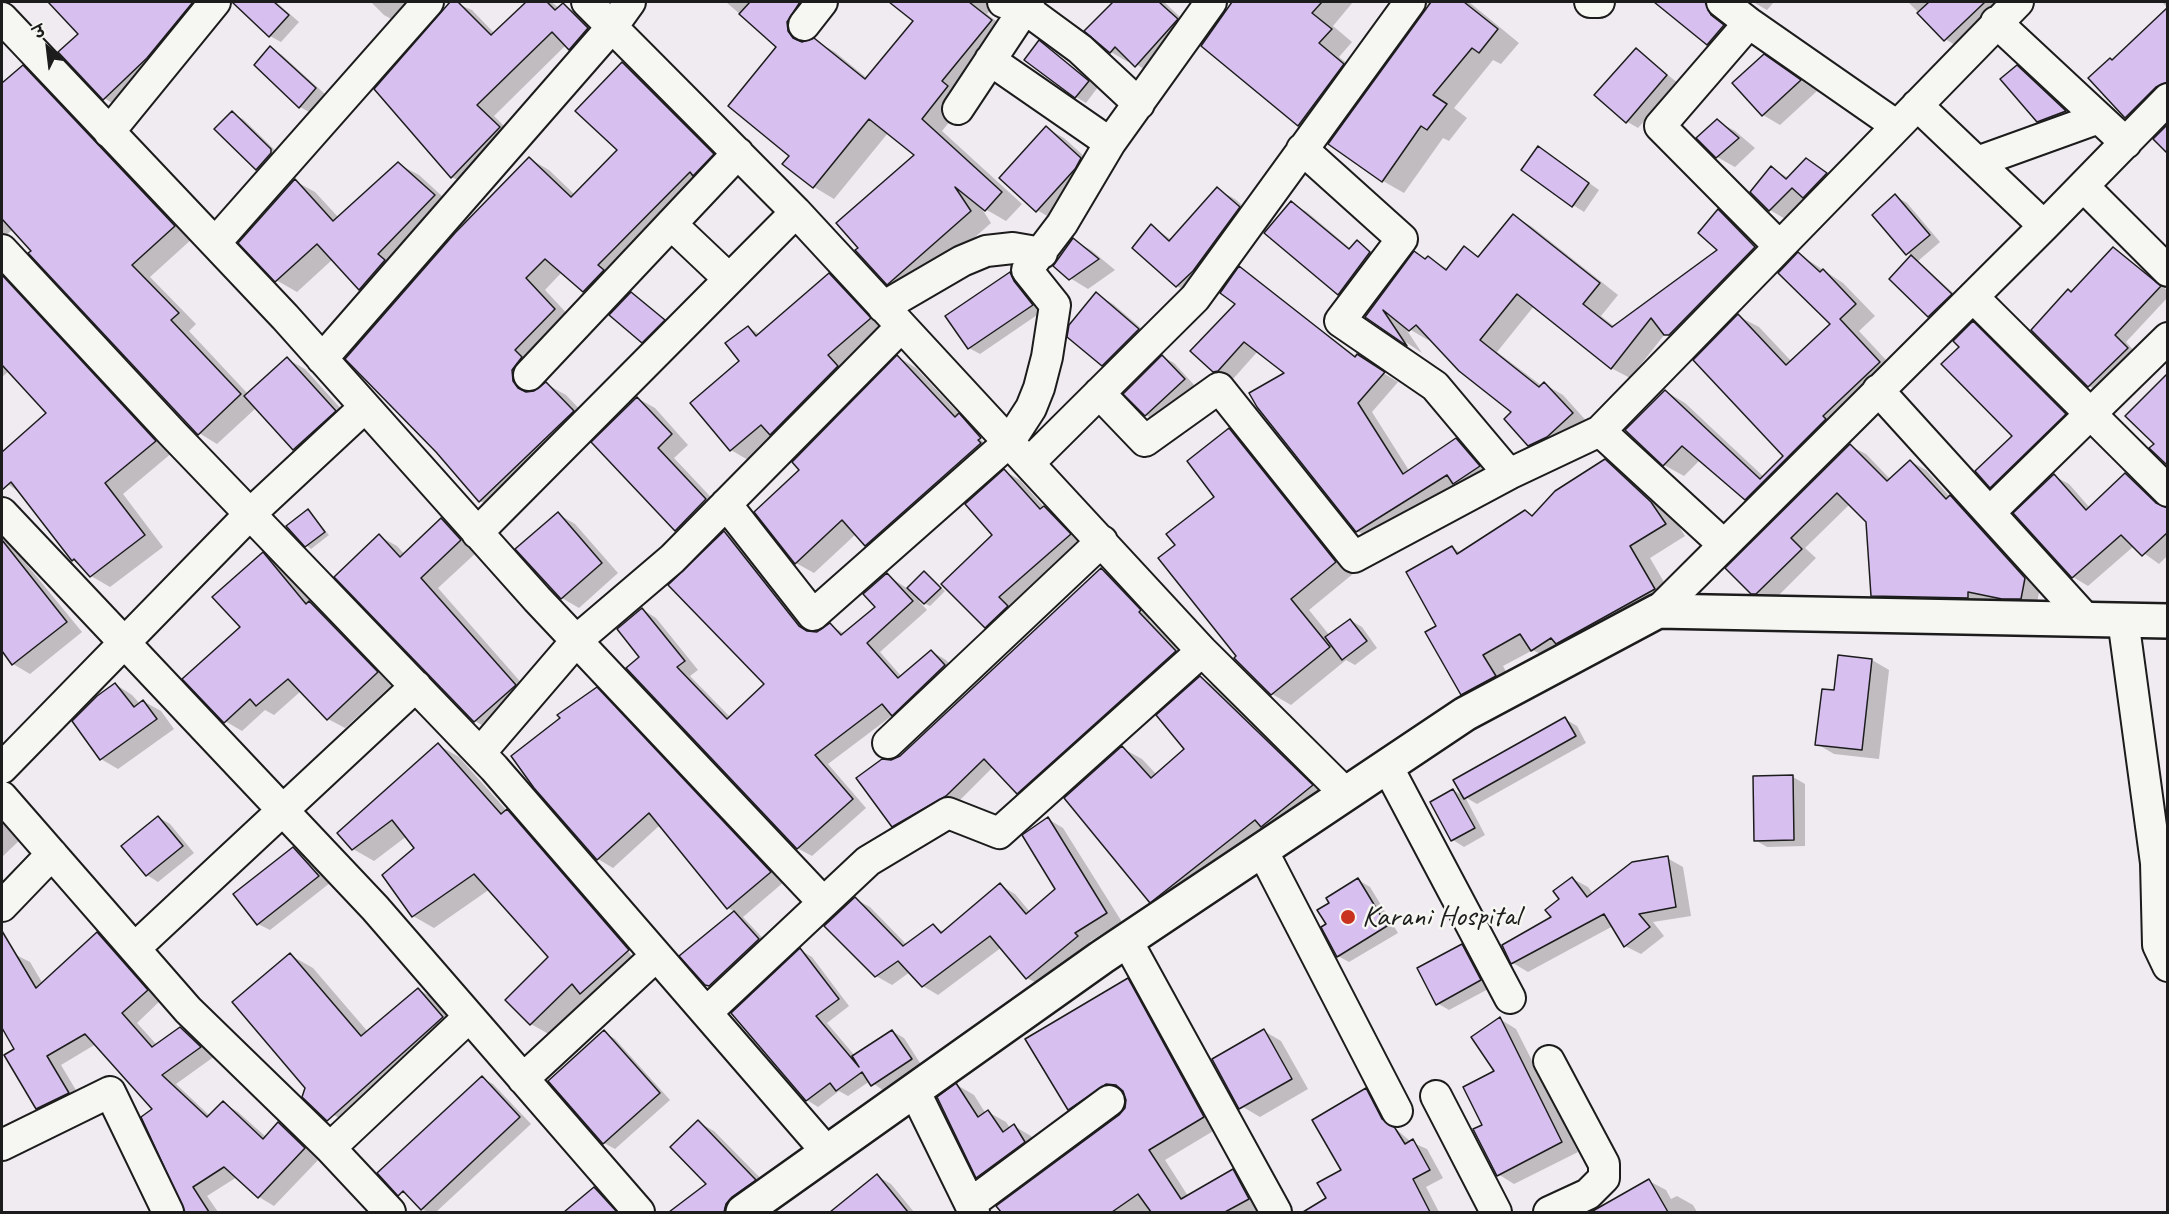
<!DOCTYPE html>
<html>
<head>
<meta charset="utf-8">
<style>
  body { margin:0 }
  #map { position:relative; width:2169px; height:1214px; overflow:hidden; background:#f0ebf1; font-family:Caveat,"Playpen Sans Deva",sans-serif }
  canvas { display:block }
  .frame { position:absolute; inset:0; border:3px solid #1c1c1c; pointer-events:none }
  .north { position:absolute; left:18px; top:18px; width:60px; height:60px; -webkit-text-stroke:4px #f6f6f2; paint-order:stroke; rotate:332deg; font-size:16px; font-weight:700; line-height:24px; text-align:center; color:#1c1c1c }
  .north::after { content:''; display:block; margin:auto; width:21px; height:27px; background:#1c1c1c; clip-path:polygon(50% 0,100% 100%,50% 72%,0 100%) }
</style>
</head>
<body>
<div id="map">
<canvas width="2169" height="1214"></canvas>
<div class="frame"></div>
<div class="north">उ</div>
</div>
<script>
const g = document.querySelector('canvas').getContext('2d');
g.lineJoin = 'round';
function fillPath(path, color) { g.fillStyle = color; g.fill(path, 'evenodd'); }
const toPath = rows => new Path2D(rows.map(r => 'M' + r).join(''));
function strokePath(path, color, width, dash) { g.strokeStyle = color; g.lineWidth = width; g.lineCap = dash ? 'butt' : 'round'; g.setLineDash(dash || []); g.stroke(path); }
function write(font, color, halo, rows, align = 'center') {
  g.font = font + ' Caveat,sans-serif'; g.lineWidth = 5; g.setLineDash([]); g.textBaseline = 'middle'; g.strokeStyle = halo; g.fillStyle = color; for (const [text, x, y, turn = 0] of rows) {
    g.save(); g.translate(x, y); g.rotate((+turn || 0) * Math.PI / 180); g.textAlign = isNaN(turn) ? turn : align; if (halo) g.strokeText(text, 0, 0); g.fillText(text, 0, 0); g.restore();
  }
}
fillPath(toPath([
  [50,2,193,2,209,18,124,110,104,98,80,34],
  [233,2,276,2,299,22,281,42,270,36],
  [371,2,429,2,402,25,384,15],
  [453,2,472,10,495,34,528,2,551,2,559,8,563,5,580,15,605,39,587,59,566,45,494,116,516,138,469,187,452,177,376,89],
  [726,2,832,2,807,34,808,42,814,40,835,52,868,79,915,21,891,2,997,2,987,14,1011,33,968,99,942,131,1022,204,1006,221,980,206,991,223,908,296,888,284,916,155,888,133,834,199,814,187,791,155,778,47],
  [1115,2,1164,2,1194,30,1153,75,1130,60,1128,62,1111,52,1087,31],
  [1234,2,1353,2,1333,26,1352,42,1339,57,1364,77,1320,137,1299,125,1203,46],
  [1428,2,1469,2,1519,43,1501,64,1493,60,1454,108,1467,118,1449,141,1443,138,1404,193,1383,181],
  [1671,2,1725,2,1740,36,1725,54,1708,44,1665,9],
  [1753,2,1774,2,1767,10],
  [1908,2,2012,2,1962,49,1945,39],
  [2162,2,2168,2,2168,8],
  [2168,9,2168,101,2141,126,2126,117,2090,79,2113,62],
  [1040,42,1098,87,1086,103,1076,97],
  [271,48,282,55,327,96,311,113,300,107],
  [1636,50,1678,83,1638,128,1626,121],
  [1764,56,1817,91,1780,125,1763,115],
  [622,63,642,75,732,166,604,302,584,291,562,272,545,290,574,321,532,382,532,393,546,384,566,395,593,423,500,512,480,501,530,159,549,170,575,195,620,150],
  [23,67,42,78,193,238,150,277,196,324,189,331,248,394,287,359,305,369,352,421,312,459,294,449,256,408,217,444,199,433,13,229,2,239,2,85],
  [2017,67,2028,73,2076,118,2050,128,2038,121],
  [232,113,243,119,282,157,268,176,257,169,216,129],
  [1717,121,1735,131,1755,148,1735,167,1717,157,1699,138],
  [1046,128,1064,138,1098,169,1054,220,1037,210],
  [1539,148,1599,190,1584,212,1573,205],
  [1806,159,1843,184,1787,220,1770,210,1771,168,1789,178],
  [398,164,419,175,454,207,380,301,360,289,333,259,297,292,276,280,295,181,315,192,339,218],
  [1217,189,1235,199,1256,218,1195,296,1177,286,1134,248,1151,226,1172,240],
  [1895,196,1907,203,1940,242,1918,261,1962,301,1941,322,1929,316,1912,257,1874,215],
  [1291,203,1307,212,1351,249,1357,242,1386,262,1355,303,1339,293],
  [1719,211,1737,222,1773,258,1685,345,1665,334,1630,378,1611,368,1534,306,1497,352,1542,386,1544,384,1563,395,1590,425,1548,456,1529,445,1513,412,1431,338,1428,340,1404,326,1422,353,1367,316,1428,258,1448,269,1464,248,1480,257,1513,216,1531,226,1618,295,1601,316,1615,327,1720,250],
  [1073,240,1091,250,1115,270,1088,289,1070,278],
  [2113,249,2168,291,2168,297,2126,342,2139,356,2100,392,2089,386,2072,293],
  [1799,254,1843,283,1875,316,1859,331,1899,374,1766,510,1746,498,1700,460,1684,476,1664,465,1665,391,1685,403,1764,477,1785,456,1738,316,1759,327,1792,362,1832,324],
  [1240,268,1357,357,1398,382,1372,412,1410,472,1457,440,1471,449,1493,475,1372,539,1357,531,1287,373,1258,351,1233,379,1229,380,1214,371,1237,304],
  [2,274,21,288,173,452,123,494,163,547,110,587,91,576,73,560,23,495,2,480,2,454,48,413,9,371,2,377],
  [1010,274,1022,280,1043,311,980,354,969,348],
  [829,275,846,285,886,329,775,437,748,460,731,450,741,362,748,327,761,335],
  [631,294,673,326,651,347,642,342],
  [1096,294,1113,304,1155,340,1121,374,1103,364],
  [1973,323,1991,333,2082,424,2008,497,1991,487,2014,436,1961,347],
  [898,357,916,368,961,416,978,426,999,449,884,556,866,545,856,534,814,573,796,563,801,470],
  [968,425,972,425,987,442,985,444],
  [1163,357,1174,363,1195,386,1157,421,1146,415],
  [637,398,655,408,688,445,674,458,723,510,693,540,676,530,594,442],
  [1229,430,1248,441,1354,573,1309,610,1330,636,1350,620,1362,627,1377,648,1355,665,1346,660,1291,705,1272,694,1238,656,1177,545,1216,497],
  [1850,446,1866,454,1891,480,1910,461,1926,470,1950,497,1966,506,2040,588,2036,607,2018,607,1983,600,1983,606,1888,604,1872,596,1867,522,1850,504,1805,548,1816,558,1772,602,1752,593],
  [1605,461,1625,472,1672,515,1685,536,1650,558,1675,601,1552,661,1533,650,1503,666,1515,688,1482,706,1462,694,1438,626,1452,547,1461,553,1525,512,1533,516],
  [1004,471,1020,480,1044,507,1060,517,1086,544,1001,636,986,627,994,535],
  [2126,475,2141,484,2168,508,2168,555,2159,564,2134,546,2088,586,2073,577,2015,513,2054,476,2069,484,2090,508],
  [308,511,329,535,311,549,306,545],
  [558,514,575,524,618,573,579,608,562,598],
  [442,520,459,530,478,551,438,588,532,695,492,731,475,721,379,536,397,546,405,555],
  [724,533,738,541,812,633,817,633,830,625,845,634,877,607,887,575,908,589,924,573,945,591,930,606,918,600,927,610,880,652,902,677,931,651,946,660,958,674,907,723,893,715,828,764,866,808,812,856,797,848,641,657,642,609,656,618,698,670,690,676,731,718,766,684],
  [2,539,9,543,82,632,30,674,13,664,2,649],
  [263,554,280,564,315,605,326,612,394,683,345,728,328,719,301,691,274,715,265,710,242,731,225,721,242,627],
  [1102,569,1113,576,1151,617,1149,620,1187,658,1030,799,1018,792,993,767,958,802,904,832,893,826,892,761,901,757],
  [1839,657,1872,660,1889,670,1879,759,1834,754,1817,744,1835,692],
  [1200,678,1220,689,1332,797,1171,913,1151,901,1122,748,1142,759,1157,775,1186,749],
  [115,684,132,695,140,704,143,701,161,711,174,729,118,769,101,759],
  [597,689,612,698,785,881,743,917,770,946,719,991,706,984,682,956,735,912,728,908,660,825,613,868,598,859,535,787],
  [1565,719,1577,726,1586,743,1477,804,1465,797,1485,835,1464,847,1453,840,1432,802,1453,790,1465,797],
  [438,745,459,757,507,811,528,823,649,963,552,1036,531,1024,550,957,490,889,434,928,413,916,416,848,407,836,374,861,353,849,339,833],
  [517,824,521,824,635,955,633,957],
  [1793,777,1805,784,1805,846,1767,847,1755,840],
  [2,810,23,837,2,857],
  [158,817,170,824,194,853,158,882,147,875,123,846],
  [1048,819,1063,828,1122,922,1089,942,1092,945,1042,986,1027,978,1002,947,938,995,923,986,910,972,892,985,876,976,826,926,855,899,870,907,907,945,933,926,944,932,1000,885,1015,894,1030,912,1057,889],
  [293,848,305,855,330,883,270,930,258,924],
  [1667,858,1683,867,1691,916,1653,922,1664,936,1641,954,1625,946,1613,926,1528,972,1513,963,1553,918,1573,879,1588,887,1593,894],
  [1358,880,1370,887,1398,933,1349,962,1338,956,1328,925],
  [97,934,113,943,162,999,137,1023,157,1045,180,1028,196,1037,215,1056,176,1084,210,1116,223,1103,238,1112,266,1137,279,1124,294,1133,320,1158,274,1206,259,1197,237,1177,207,1196,218,1212,187,1212,154,1109,96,1044,61,1065,83,1102,53,1117,37,1108,16,1049,2,1026,2,961,14,954,30,962,43,984],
  [1462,946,1473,952,1492,987,1449,1010,1437,1003],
  [800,950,812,957,849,1006,827,1023,855,1056,892,1031,904,1038,922,1066,884,1091,870,1081,848,1096,839,1091,818,1107,807,1100],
  [290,955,313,968,368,1032,418,989,441,1003,465,1031,357,1128,318,1106],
  [1128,980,1145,990,1220,1127,1165,1160,1188,1196,1233,1171,1250,1180,1265,1209,1258,1212,1003,1212,998,1206,1126,1109,1128,1100,1125,1093,1116,1096,1085,1119,1069,1109],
  [1500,1019,1516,1029,1578,1152,1514,1184,1498,1174,1484,1125,1496,1072],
  [1264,1031,1281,1041,1308,1089,1260,1117,1243,1107],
  [604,1032,615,1039,670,1100,615,1149,604,1143],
  [482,1078,493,1084,531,1124,436,1212,428,1212,422,1209],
  [957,1085,974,1095,986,1114,988,1112,1006,1122,1010,1128,1014,1126,1031,1136,1042,1152,995,1187,978,1177],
  [1366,1090,1380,1098,1396,1129,1411,1142,1427,1149,1443,1178,1426,1187,1439,1212,1386,1212,1380,1202,1359,1212,1334,1211],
  [698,1122,714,1131,771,1189,742,1212,677,1212,675,1210,709,1184],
  [877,1176,891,1184,914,1212,832,1212],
  [1649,1181,1666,1190,1671,1199,1677,1196,1693,1205,1697,1212,1603,1212,1601,1208],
  [594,1188,606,1195,621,1212,586,1212,578,1203]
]), '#0003');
const building = toPath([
  [48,2,193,2,147,58,103,100,58,52,78,34,48,2],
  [232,2,274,2,289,15,269,37,232,2],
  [450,2,458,2,491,35,526,2,547,2,555,10,563,3,588,28,569,50,552,32,477,105,500,127,451,178,374,89,450,2],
  [750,2,800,2,787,22,788,31,793,38,802,42,814,38,865,79,913,21,889,2,969,2,992,20,942,81,948,86,922,119,1002,192,985,211,955,187,971,211,887,285,855,250,858,248,836,223,914,155,869,119,813,188,782,164,789,156,728,106,776,47,739,14,750,2],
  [1113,2,1159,2,1178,19,1135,67,1115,47,1110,53,1084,31,1113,2],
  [1232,2,1322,2,1312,13,1332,29,1319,43,1344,64,1298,126,1201,46,1232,2],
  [1431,2,1464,2,1498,29,1479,53,1472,48,1433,95,1447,104,1427,130,1421,126,1382,182,1328,144,1431,2],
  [1654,2,1705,2,1711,15,1724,25,1707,45,1654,2],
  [1929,2,1985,2,1944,41,1917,13,1929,2],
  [2168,7,2168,82,2156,87,2125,118,2088,78,2110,58,2112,60,2168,7],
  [1039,40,1089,81,1075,98,1024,60,1039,40],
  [270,46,316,88,299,108,254,65,270,46],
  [1636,48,1667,75,1626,123,1594,95,1636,48],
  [1764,54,1801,80,1762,116,1732,83,1764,54],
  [622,62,714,154,693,176,690,172,598,265,604,270,583,292,545,259,526,278,555,309,515,350,522,357,512,370,513,381,518,388,526,392,534,391,546,382,574,411,479,502,436,452,345,359,455,233,529,157,571,197,617,150,575,111,622,62],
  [23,65,175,226,132,265,179,313,171,320,241,394,198,435,28,253,31,251,2,219,2,83,23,65],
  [2017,65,2066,111,2037,122,2000,79,2017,65],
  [232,111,271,149,271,153,256,170,214,129,232,111],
  [1717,119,1739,138,1716,158,1696,138,1717,119],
  [2168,124,2168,154,2153,139,2168,124],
  [1046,126,1081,158,1075,169,1036,212,999,178,1046,126],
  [1538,146,1589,183,1572,207,1521,170,1538,146],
  [1806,158,1827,173,1803,198,1792,188,1769,211,1750,192,1771,166,1786,179,1806,158],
  [398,162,435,195,378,254,385,260,359,290,317,244,275,282,238,243,295,179,333,221,398,162],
  [1217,187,1240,207,1193,271,1176,287,1132,248,1151,224,1169,241,1217,187],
  [1895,194,1930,235,1906,255,1872,215,1895,194],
  [1291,201,1349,249,1357,240,1370,252,1338,295,1264,233,1291,201],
  [1718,209,1755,247,1669,335,1664,335,1651,318,1611,369,1517,294,1480,340,1539,387,1544,382,1573,413,1547,437,1528,446,1504,419,1511,412,1459,371,1416,325,1409,331,1383,310,1407,346,1365,317,1414,251,1425,259,1428,256,1446,270,1464,246,1478,257,1513,214,1600,283,1583,304,1612,327,1717,250,1698,233,1718,209],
  [1073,238,1099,259,1069,280,1053,266,1073,238],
  [2113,247,2161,286,2115,335,2128,348,2088,387,2031,330,2068,289,2071,292,2113,247],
  [1798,252,1820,272,1823,269,1856,304,1840,319,1880,362,1823,416,1826,419,1745,500,1682,446,1663,466,1625,430,1665,390,1760,479,1783,456,1693,360,1738,314,1786,365,1830,324,1778,273,1798,252],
  [1911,255,1952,294,1928,317,1889,279,1911,255],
  [1239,266,1355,357,1357,354,1385,372,1358,403,1403,474,1456,438,1480,466,1453,484,1447,475,1356,532,1257,407,1249,393,1284,373,1244,342,1218,371,1213,372,1190,351,1235,304,1220,293,1239,266],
  [1010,272,1014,281,1033,305,968,349,945,316,1010,272],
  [829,273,871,318,828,355,838,366,770,435,761,425,730,451,690,403,739,361,725,343,748,326,756,336,829,273],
  [2,275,156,441,105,483,145,535,90,577,74,559,72,561,11,482,2,490,2,452,46,413,2,365,2,275],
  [631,292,665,320,642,343,609,315,631,292],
  [1096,292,1139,329,1102,366,1067,337,1069,325,1096,292],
  [1973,321,2066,414,1990,488,1975,471,2012,436,1941,364,1959,347,1953,341,1973,321],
  [897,355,955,417,959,413,981,438,978,440,981,443,865,546,842,520,795,564,754,512,799,470,792,462,897,355],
  [1162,355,1185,379,1145,416,1123,394,1162,355],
  [287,357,336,411,293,450,244,396,287,357],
  [2168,373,2168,466,2149,448,2154,444,2125,416,2168,373],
  [637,397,672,434,658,448,706,499,675,531,591,442,637,397],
  [1229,428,1336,562,1291,599,1330,647,1271,695,1234,658,1236,656,1158,558,1175,545,1166,534,1214,497,1187,461,1229,428],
  [1850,444,1887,481,1910,460,1946,499,1950,495,2025,578,2021,599,2002,599,1968,592,1968,598,1871,596,1866,522,1837,493,1791,538,1802,549,1756,594,1751,594,1725,568,1850,444],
  [1605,459,1651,502,1666,524,1630,546,1655,589,1556,644,1551,638,1531,651,1520,634,1483,655,1496,676,1461,695,1425,632,1436,626,1406,572,1452,546,1457,554,1525,510,1532,516,1555,491,1605,459],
  [1004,469,1040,509,1044,506,1071,534,999,597,1008,606,985,628,941,584,992,535,965,504,1004,469],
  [2125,473,2156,503,2168,508,2168,532,2142,556,2121,535,2072,578,2013,513,2054,474,2086,510,2125,473],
  [308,509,325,532,305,547,286,526,308,509],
  [558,512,602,563,561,599,515,549,558,512],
  [441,518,461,540,421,578,516,685,474,722,334,577,379,534,400,557,441,518],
  [724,531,799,626,807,631,817,632,830,623,841,635,875,607,863,594,887,573,913,601,867,643,898,678,931,650,945,665,892,716,882,704,815,755,853,799,797,849,626,668,639,657,617,629,642,608,685,661,677,667,727,719,764,684,668,585,724,531],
  [2,540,67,622,12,665,2,651,2,540],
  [263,552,306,604,309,601,378,672,327,720,288,679,256,706,250,699,224,723,182,679,240,627,212,597,263,552],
  [1101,568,1141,610,1139,612,1176,651,1017,794,984,759,946,796,892,827,856,778,882,759,891,760,900,756,1101,568],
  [924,571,941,588,924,604,907,588,924,571],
  [1350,619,1367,641,1342,660,1325,637,1350,619],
  [1838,655,1872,659,1862,750,1815,745,1822,689,1834,690,1838,655],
  [1200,676,1313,785,1261,827,1255,820,1150,903,1064,798,1122,746,1151,778,1184,749,1156,715,1200,676],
  [115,683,134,707,143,700,157,719,100,760,72,721,97,696,115,683],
  [597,687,771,872,727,909,649,813,597,860,534,788,511,756,560,718,557,715,597,687],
  [1565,717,1576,736,1464,799,1453,780,1565,717],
  [438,743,501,814,507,809,629,950,580,994,572,984,530,1025,505,1000,548,957,474,874,412,917,382,875,414,848,392,820,352,850,337,833,438,743],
  [1793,775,1794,840,1754,841,1753,776,1793,775],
  [1453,789,1475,828,1451,841,1430,802,1453,789],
  [158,816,183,846,146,876,121,846,158,816],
  [1048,817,1107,913,1075,933,1078,936,1026,979,990,936,922,987,898,961,875,977,824,926,855,897,903,946,933,924,941,933,1000,883,1026,914,1055,889,1022,835,1048,817],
  [293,847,319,876,257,925,233,894,293,847],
  [1668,856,1676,907,1639,914,1650,927,1624,947,1604,914,1511,964,1502,945,1551,917,1545,910,1559,899,1553,891,1572,877,1587,897,1632,862,1668,856],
  [1358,878,1387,926,1337,957,1321,927,1326,924,1317,910,1329,903,1326,898,1358,878],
  [734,911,759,939,709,986,705,985,679,956,734,911],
  [2,931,36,988,97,932,148,990,122,1013,152,1047,180,1027,201,1047,162,1075,207,1117,223,1101,263,1139,278,1122,305,1148,258,1198,224,1167,193,1187,209,1212,185,1212,141,1117,152,1109,85,1034,47,1056,69,1093,36,1109,4,1055,14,1049,2,1028,2,931],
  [1462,944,1481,980,1436,1005,1417,968,1462,944],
  [800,948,839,999,816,1016,859,1067,852,1056,892,1030,912,1059,871,1086,862,1072,836,1091,830,1083,806,1101,731,1013,800,948],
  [290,953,361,1036,418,988,443,1017,327,1121,302,1097,305,1088,232,1002,290,953],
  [1128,978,1204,1117,1149,1150,1181,1199,1233,1169,1249,1199,1225,1212,1151,1212,1138,1194,1112,1212,1001,1212,996,1206,1119,1115,1125,1108,1126,1100,1123,1091,1116,1085,1106,1084,1068,1110,1025,1039,1128,978],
  [1500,1017,1562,1142,1497,1176,1473,1129,1482,1125,1463,1087,1494,1071,1471,1037,1500,1017],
  [1264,1029,1292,1079,1239,1109,1212,1059,1264,1029],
  [604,1030,660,1093,603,1144,548,1081,604,1030],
  [482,1076,520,1117,421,1210,403,1191,398,1196,377,1173,482,1076],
  [956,1083,978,1117,988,1110,1003,1132,1014,1124,1025,1142,976,1178,937,1097,956,1083],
  [1366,1088,1382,1119,1395,1128,1405,1144,1413,1139,1430,1170,1413,1179,1430,1212,1303,1212,1326,1198,1317,1183,1341,1170,1312,1120,1366,1088],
  [698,1120,756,1180,732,1197,726,1204,724,1212,669,1212,706,1184,670,1147,698,1120],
  [877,1174,908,1212,830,1212,877,1174],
  [1649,1179,1668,1212,1591,1212,1649,1179],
  [594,1187,617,1212,564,1212,594,1187]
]);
fillPath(building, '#d7bfef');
strokePath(building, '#1c1c1c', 1.5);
const minor = toPath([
  [587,2,796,212,1202,651,1346,794],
  [1003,2,1024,8,1080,49,1139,104],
  [1590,2,1599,2],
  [1722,2,1749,23,1897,126],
  [2,18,285,317,537,599,823,902],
  [1996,22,2126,143],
  [1749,23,1660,126,1779,246],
  [804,25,822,2],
  [990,60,1110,143],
  [1917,105,2044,226],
  [958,109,1029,2],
  [109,132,215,2],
  [1302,149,1402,239,1340,321,1435,386,1509,474],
  [1977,162,2099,118],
  [2083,186,2168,271],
  [671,224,729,279],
  [215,243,428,2],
  [2,250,173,434,494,768,827,1152],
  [1973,297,2168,491],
  [883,307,962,261,986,251,1013,248,1042,253],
  [322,359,612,27,630,2],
  [529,375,738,153],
  [1878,390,2085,618],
  [1099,393,1145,441,1219,388,1354,557,1509,474,1600,431,2018,2],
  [1600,431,1724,545],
  [1029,463,1195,298,1410,2],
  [726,504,813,615,1009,442,1031,408,1039,388,1047,357,1055,305,1027,270,1062,224,1110,143,1211,2],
  [1990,512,2168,338],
  [2,513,375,908,639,1212],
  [477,533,796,212],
  [1658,611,2044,226,2168,99],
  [2123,619,2156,863,2158,945,2168,966],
  [888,743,1102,541],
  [480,753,577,640,672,559,901,327],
  [1387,766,1510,998],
  [2,768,250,514,365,407],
  [2,797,188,1010,330,1148,390,1212],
  [1262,850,1397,1111],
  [2,906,52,854],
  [1127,941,1276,1212],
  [135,948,416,686],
  [707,1012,868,861,948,813,999,833,1202,651],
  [1549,1061,1604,1164,1604,1178,1588,1194,1549,1212],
  [523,1079,656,956],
  [914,1090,974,1212],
  [1436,1096,1496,1212],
  [2,1145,110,1092,168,1212],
  [330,1148,468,1018],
  [970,1204,1109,1101]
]);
const tertiary = toPath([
  [743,1212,1102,957,1465,714,1658,611,2168,621]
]);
strokePath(minor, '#1c1c1c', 34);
strokePath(tertiary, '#1c1c1c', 38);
strokePath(minor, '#f6f6f2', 30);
strokePath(tertiary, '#f6f6f2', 33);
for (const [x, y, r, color] of [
  [1348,917,8,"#c8321e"]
]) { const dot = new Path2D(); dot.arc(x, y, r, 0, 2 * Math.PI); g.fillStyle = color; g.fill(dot); strokePath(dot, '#f6f6f2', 2); }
write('30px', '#1c1c1c', '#f6f6f2', [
  ["Karani Hospital",1362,917]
], 'left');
</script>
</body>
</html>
